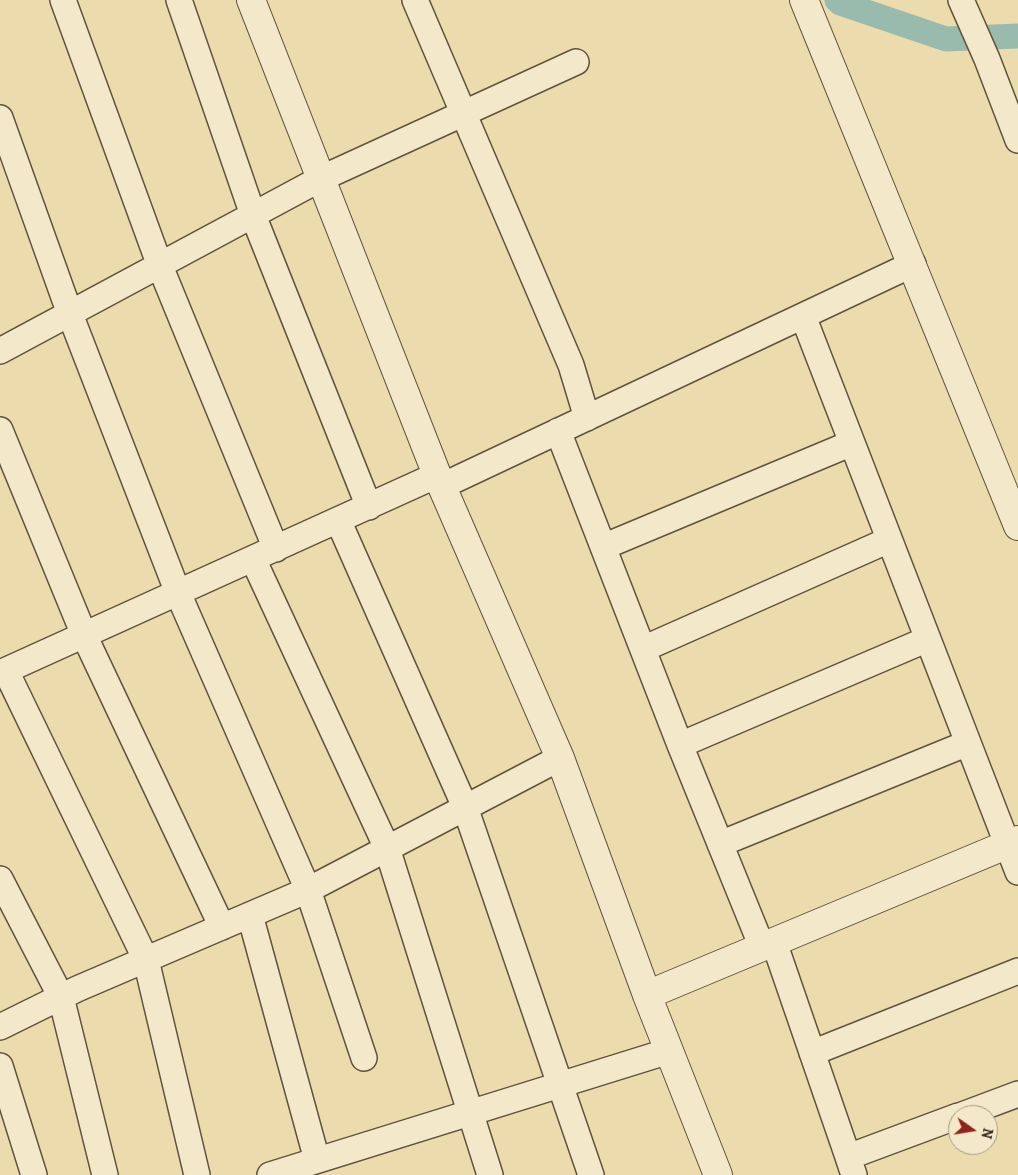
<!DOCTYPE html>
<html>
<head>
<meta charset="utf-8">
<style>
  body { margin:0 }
  #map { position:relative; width:1018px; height:1175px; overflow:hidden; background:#ecdcad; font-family:Alegreya,serif }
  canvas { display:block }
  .north { position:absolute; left:948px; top:1105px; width:50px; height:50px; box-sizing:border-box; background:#f3e8ca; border:1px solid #a59a83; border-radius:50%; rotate:103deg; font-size:14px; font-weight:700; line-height:20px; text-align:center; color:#312518 }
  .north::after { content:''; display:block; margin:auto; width:18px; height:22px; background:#8f2418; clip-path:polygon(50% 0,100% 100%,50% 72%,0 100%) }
</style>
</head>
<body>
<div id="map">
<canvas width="1018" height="1175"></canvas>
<div class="north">N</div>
</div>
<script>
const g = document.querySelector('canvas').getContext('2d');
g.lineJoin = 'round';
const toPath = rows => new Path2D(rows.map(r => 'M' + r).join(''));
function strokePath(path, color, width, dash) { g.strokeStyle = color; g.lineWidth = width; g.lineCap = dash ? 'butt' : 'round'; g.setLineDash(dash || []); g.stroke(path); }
strokePath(toPath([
  [837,0,840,3,946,39,1018,36]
]), '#99bbae', 25);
const minor = toPath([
  [63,0,160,266,276,549],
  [179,0,253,215,369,507],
  [415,0,571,365,587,418],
  [961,0,987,59,1018,140],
  [0,118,70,314,178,593,308,890,364,1058],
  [803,316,1018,872],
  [0,351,320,179,576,62],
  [0,430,84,635,222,927],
  [558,431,680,745,762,947],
  [442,486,913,264],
  [338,520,465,807,591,1175],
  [603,547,852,443],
  [253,559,387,848,490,1175],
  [643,649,889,540],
  [6,671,146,960,197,1175],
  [0,673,437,475],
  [680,745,928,639],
  [720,844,968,743],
  [0,879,61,997,105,1175],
  [250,915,317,1160],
  [774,942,848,1157],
  [0,1027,77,989,308,890,560,758],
  [812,1053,1018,971],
  [0,1066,34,1175],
  [962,1115,1018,1094],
  [270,1175,669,1051],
  [854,1175,848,1157,958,1116]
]);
const tertiary = toPath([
  [251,0,437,475,560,758,647,995,718,1175],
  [804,0,1018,526],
  [647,995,1018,840]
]);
strokePath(minor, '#60533d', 28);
strokePath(tertiary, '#60533d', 30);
strokePath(minor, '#f3e8ca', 25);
strokePath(tertiary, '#f3e8ca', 28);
</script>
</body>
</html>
